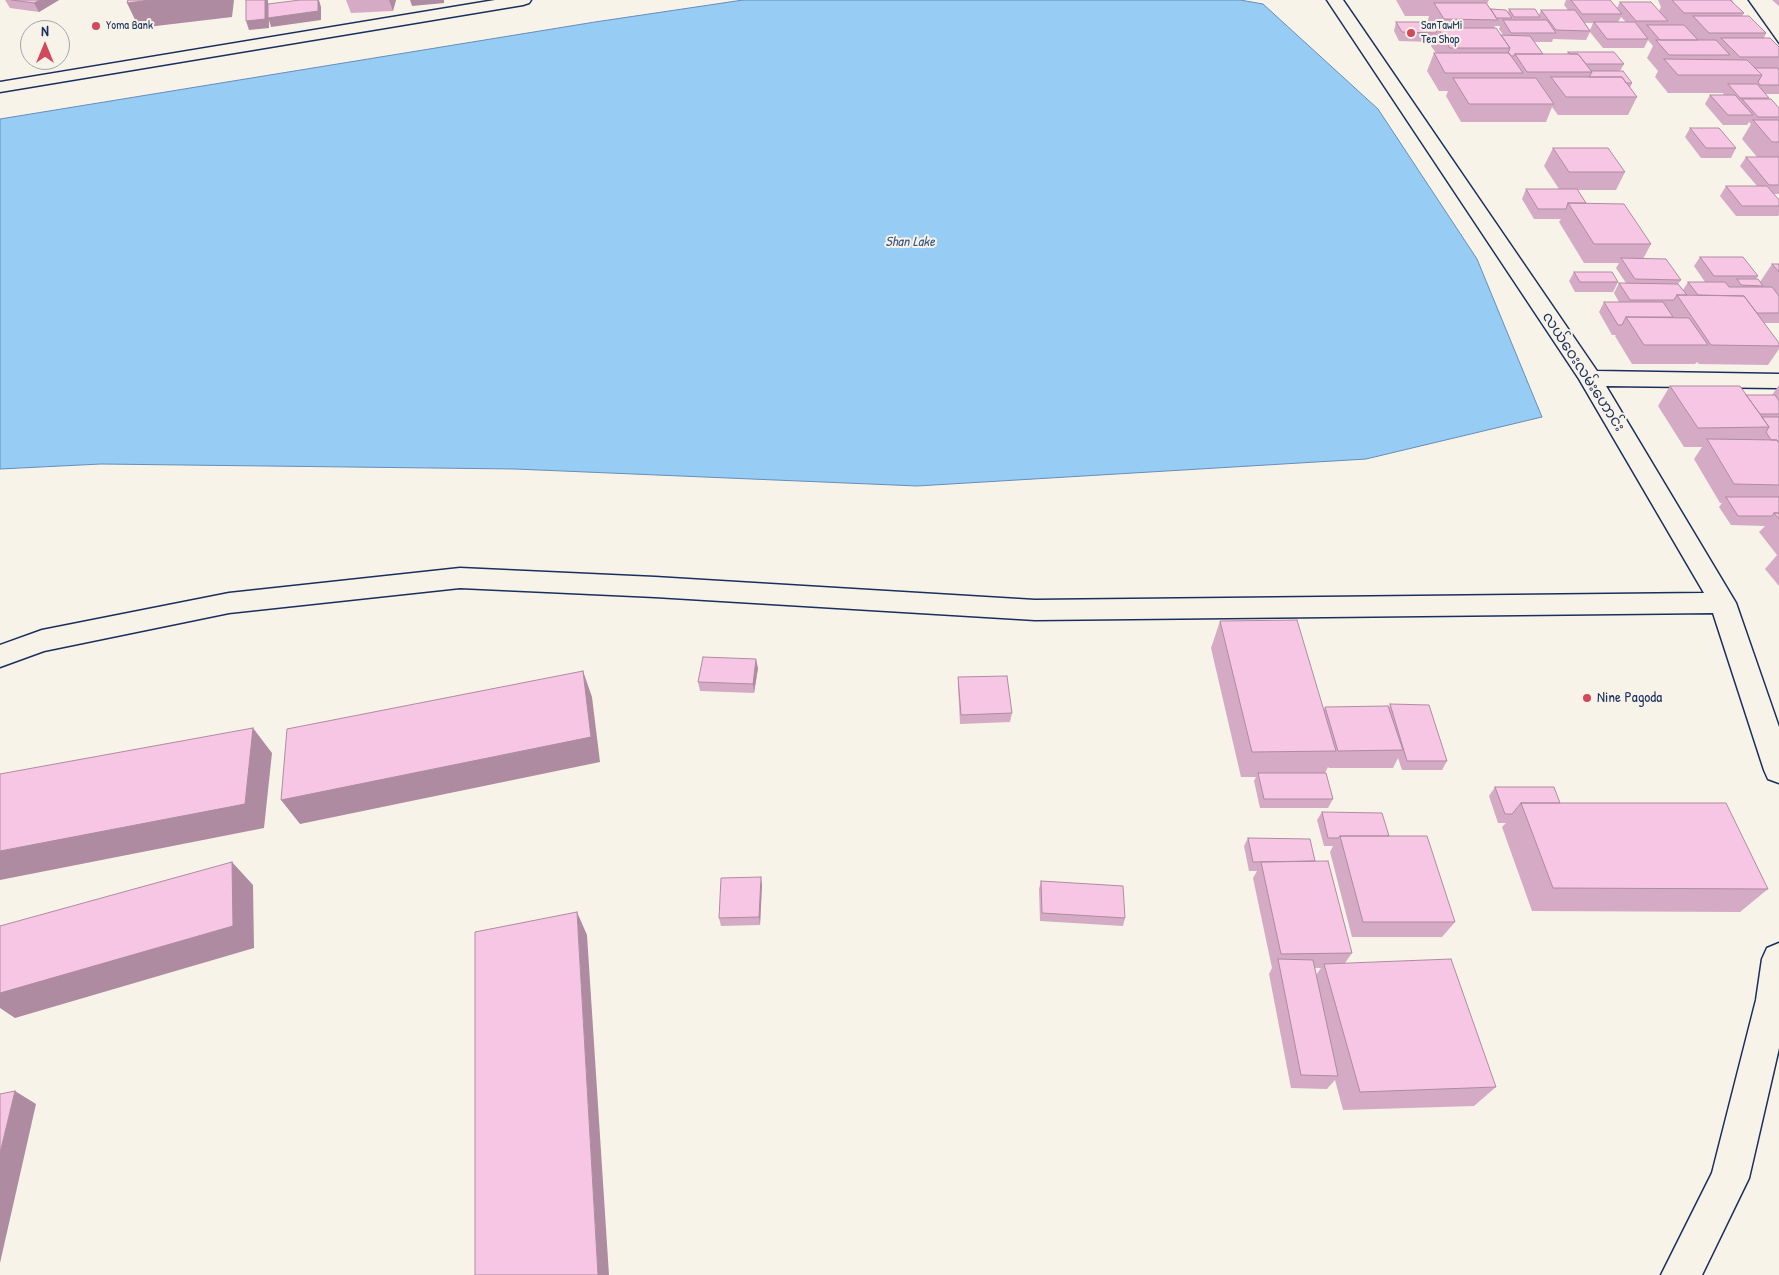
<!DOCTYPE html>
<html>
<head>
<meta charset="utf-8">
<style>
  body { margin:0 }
  #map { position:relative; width:1779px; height:1275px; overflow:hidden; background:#f7f3e8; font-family:"Patrick Hand",sans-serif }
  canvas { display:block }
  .north { position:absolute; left:20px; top:20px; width:50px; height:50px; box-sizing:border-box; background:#f7f3e8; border:1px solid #9fa5b1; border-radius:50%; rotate:0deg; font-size:14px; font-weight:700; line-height:20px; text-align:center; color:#1b2f5e }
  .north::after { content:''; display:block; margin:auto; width:18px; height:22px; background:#d1495b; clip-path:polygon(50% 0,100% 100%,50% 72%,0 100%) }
</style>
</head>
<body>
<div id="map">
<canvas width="1779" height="1275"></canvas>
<div class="north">N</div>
</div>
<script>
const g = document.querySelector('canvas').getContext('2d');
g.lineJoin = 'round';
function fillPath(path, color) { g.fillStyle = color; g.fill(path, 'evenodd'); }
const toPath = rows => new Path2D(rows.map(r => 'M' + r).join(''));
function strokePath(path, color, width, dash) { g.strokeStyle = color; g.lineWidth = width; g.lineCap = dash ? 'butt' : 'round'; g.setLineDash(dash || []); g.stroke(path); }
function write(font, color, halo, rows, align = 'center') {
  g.font = font + ' "Patrick Hand","Noto Sans Myanmar",sans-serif'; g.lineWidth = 4; g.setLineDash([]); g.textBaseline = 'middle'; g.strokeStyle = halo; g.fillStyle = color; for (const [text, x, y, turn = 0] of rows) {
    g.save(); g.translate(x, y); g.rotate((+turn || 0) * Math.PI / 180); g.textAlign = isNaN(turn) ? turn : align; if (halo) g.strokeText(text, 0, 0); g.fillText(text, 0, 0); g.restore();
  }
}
const water = toPath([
  [743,0,1240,0,1263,4,1378,109,1477,259,1542,417,1366,459,917,486,515,469,101,464,0,469,0,119,595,22,743,0]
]);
fillPath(water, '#97ccf5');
strokePath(water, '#658db9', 1);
const minor = toPath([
  [1327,0,1343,0,1597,371,1779,374,1779,388,1606,386,1736,603,1779,727,1779,783,1768,779,1764,770,1713,613,1035,620,655,597,460,588,229,613,44,651,0,667,0,645,42,630,229,593,460,568,655,577,1035,600,1704,593,1579,379,1327,0],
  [1731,0,1747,0,1779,45,1779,62,1773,61,1731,0],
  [1779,943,1779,1048,1749,1178,1702,1275,1661,1275,1712,1173,1756,1000,1762,959,1767,948,1779,943]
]);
const major = toPath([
  [495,0,531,0,529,3,523,5,0,92,0,82,495,0]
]);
strokePath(minor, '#1b2f5e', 3);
strokePath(major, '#1b2f5e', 3);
fillPath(minor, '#f7f3e8');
fillPath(major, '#f7f3e8');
fillPath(toPath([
  [5,0,59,0,39,12,10,8],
  [346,0,396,0,393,11,351,13],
  [1396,0,1489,0,1487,4,1491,9,1508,12,1509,9,1539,15,1541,10,1568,10,1564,5,1566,0,1610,0,1617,8,1620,2,1659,11,1661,7,1658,0,1732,0,1734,4,1744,13,1742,16,1766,33,1764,38,1779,47,1779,94,1765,94,1769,98,1768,99,1779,108,1779,194,1774,194,1779,200,1779,215,1778,216,1736,216,1720,196,1726,186,1757,186,1740,166,1746,157,1757,157,1742,139,1751,124,1749,122,1747,125,1723,125,1705,104,1710,95,1724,95,1723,93,1668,93,1655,77,1658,71,1647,58,1653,46,1648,40,1644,48,1603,48,1590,32,1586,40,1553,39,1552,42,1534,42,1543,54,1567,54,1568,52,1624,64,1620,71,1632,83,1630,88,1637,97,1628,115,1558,115,1552,107,1546,122,1461,122,1446,96,1448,91,1439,91,1427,71,1434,53,1436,53,1431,46,1433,42,1399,41,1394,31,1396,22,1429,22,1428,20,1429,16,1405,16],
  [1621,17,1626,22,1618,22],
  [1585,23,1593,23,1590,30],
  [1495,26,1500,26,1499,29,1504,36,1501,35,1494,28],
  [1772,0,1779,0,1779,6],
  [1690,128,1736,148,1731,158,1701,158,1685,137],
  [1553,148,1625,172,1616,190,1578,190,1586,203,1651,244,1643,259,1681,280,1678,284,1683,290,1688,282,1705,282,1694,266,1700,257,1758,276,1756,279,1760,282,1772,264,1779,264,1779,323,1764,323,1779,343,1779,349,1768,365,1699,364,1697,362,1695,364,1632,364,1615,336,1616,335,1612,335,1599,312,1604,302,1619,302,1614,293,1619,283,1626,283,1616,268,1619,263,1584,263,1559,222,1561,219,1534,219,1522,199,1526,189,1559,189,1544,166],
  [1574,272,1618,282,1613,292,1575,292,1569,281],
  [1779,385,1779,586,1765,569,1777,555,1759,532,1765,526,1731,525,1719,507,1722,503,1720,503,1694,459,1702,447,1684,447,1658,406,1670,386,1746,395,1772,395],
  [1220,621,1324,709,1325,707,1389,708,1390,704,1447,761,1442,770,1402,770,1398,758,1393,768,1329,768,1328,767,1325,773,1333,799,1328,808,1260,808,1254,781,1256,777,1241,777,1211,648],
  [758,668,754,693,700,691,698,682],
  [958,677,1012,713,1010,722,960,724,958,686],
  [1495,787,1560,803,1768,889,1740,912,1532,911,1502,827,1506,823,1498,823,1489,796],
  [1322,812,1389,836,1455,922,1442,937,1352,937,1330,852,1333,846,1324,846,1317,820],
  [1248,838,1315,861,1352,953,1345,963,1496,1087,1474,1106,1343,1110,1335,1080,1327,1089,1291,1088,1269,974,1272,968,1253,878,1257,871,1249,871,1244,846],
  [1315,968,1321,968,1316,975],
  [1041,881,1125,918,1123,926,1040,921,1039,889],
  [762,885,760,925,721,926,719,918]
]), '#d5aac5');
fillPath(toPath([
  [40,0,59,0,39,12,34,3],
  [150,0,234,0,232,17,139,28,127,3],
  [265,0,268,0,268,18,319,0,321,7,321,20,271,27,269,20,269,28,249,30,246,21],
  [389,0,396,0,393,11],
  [410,0,444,0,444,3,412,6],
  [756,659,758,668,754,693,753,684],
  [583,671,592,697,600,762,300,824,281,800],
  [253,728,272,753,264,828,0,880,0,851],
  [232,862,253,885,254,948,15,1018,0,1008,0,993],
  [761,877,762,885,760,925,759,917],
  [577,912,587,935,609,1275,598,1275],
  [15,1091,36,1104,0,1263,0,1153]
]), '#ae8ba0');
const building = toPath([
  [12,0,40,0,34,3,12,0],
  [128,0,150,0,127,3,128,0],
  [246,0,265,0,265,19,246,21,246,0],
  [300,0,318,0,318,11,268,18,268,4,300,0],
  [1571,0,1610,0,1622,14,1582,14,1571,0],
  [1672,0,1730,0,1744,13,1684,13,1672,0],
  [1620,2,1651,2,1668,21,1636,21,1620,2],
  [1434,3,1486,3,1498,20,1444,19,1434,3],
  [1491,9,1506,10,1512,18,1496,18,1491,9],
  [1509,9,1535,9,1540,17,1514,17,1509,9],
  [1541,10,1575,10,1590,31,1556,30,1541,10],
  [1693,16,1749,16,1766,33,1709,33,1693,16],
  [1503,20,1547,20,1556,33,1511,33,1503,20],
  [1396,22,1434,22,1437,29,1436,33,1402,32,1396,22],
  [1594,22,1635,22,1648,39,1607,39,1594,22],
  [1647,25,1684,25,1698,40,1660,40,1647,25],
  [1438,28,1496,28,1510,48,1450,48,1438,28],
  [1501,35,1530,36,1543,54,1515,54,1514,56,1511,56,1508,53,1510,48,1501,35],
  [1721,38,1770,38,1779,47,1779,57,1740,57,1721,38],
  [1656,40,1716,40,1730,55,1669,55,1656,40],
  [1568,52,1614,52,1624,64,1586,64,1578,54,1570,54,1568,52],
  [1434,53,1509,53,1523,73,1445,73,1434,53],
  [1515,54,1578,54,1592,72,1527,72,1515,54],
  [1664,59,1747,60,1762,75,1678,75,1664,59],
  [1755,68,1777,68,1779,70,1779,85,1760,85,1758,82,1762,75,1755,68],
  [1591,71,1623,71,1632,83,1626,83,1622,77,1589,77,1592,72,1591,71],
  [1551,77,1622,77,1637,97,1566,97,1551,77],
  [1453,78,1536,78,1554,104,1469,104,1453,78],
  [1728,84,1757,84,1769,98,1740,98,1728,84],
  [1710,95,1735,95,1753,115,1728,115,1710,95],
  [1742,99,1771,99,1779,108,1779,117,1758,117,1742,99],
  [1753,120,1779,120,1779,142,1772,142,1753,120],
  [1690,128,1719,128,1736,148,1706,148,1690,128],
  [1553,148,1608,148,1625,172,1569,172,1553,148],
  [1746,157,1779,157,1779,185,1769,185,1746,157],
  [1726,186,1767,186,1779,200,1779,206,1742,206,1726,186],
  [1526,189,1577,189,1586,203,1568,203,1566,209,1538,209,1526,189],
  [1568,203,1624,204,1651,244,1594,244,1568,203],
  [1700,257,1743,257,1758,276,1714,276,1700,257],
  [1621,258,1666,259,1681,280,1635,279,1621,258],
  [1772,264,1779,264,1779,272,1772,264],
  [1574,272,1612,272,1618,282,1580,282,1574,272],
  [1737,279,1758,279,1763,286,1741,285,1737,279],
  [1688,282,1725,282,1729,287,1772,287,1779,296,1779,313,1757,313,1744,296,1698,295,1688,282],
  [1619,283,1678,284,1687,295,1677,295,1674,300,1630,300,1619,283],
  [1677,295,1744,296,1779,343,1779,346,1711,345,1677,295],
  [1604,302,1663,302,1673,317,1626,317,1622,325,1618,325,1604,302],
  [1626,317,1689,318,1708,345,1644,345,1626,317],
  [1670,386,1740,386,1769,427,1698,428,1670,386],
  [1746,395,1775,395,1779,401,1779,414,1760,414,1746,395],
  [1762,417,1779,417,1779,443,1777,440,1771,440,1766,432,1769,427,1762,417],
  [1707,439,1777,440,1779,443,1779,485,1734,484,1707,439],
  [1726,497,1779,497,1779,513,1774,513,1772,516,1738,516,1726,497],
  [1774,513,1779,513,1779,519,1774,513],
  [1297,620,1336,751,1252,752,1220,621,1297,620],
  [703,657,756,659,753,684,698,682,703,657],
  [583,671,591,737,281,800,287,729,583,671],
  [1007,676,1012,713,961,715,958,677,1007,676],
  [1390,704,1429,705,1447,761,1407,761,1390,704],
  [1388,706,1403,750,1338,751,1325,707,1388,706],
  [253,728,245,804,0,851,0,774,253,728],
  [1258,773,1326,773,1333,799,1264,799,1258,773],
  [1495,787,1554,787,1560,803,1521,803,1512,814,1505,814,1495,787],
  [1521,803,1726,803,1768,889,1553,888,1521,803],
  [1322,812,1382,813,1389,836,1340,836,1338,838,1328,838,1322,812],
  [1340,836,1427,836,1455,922,1363,922,1340,836],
  [1248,838,1310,839,1315,861,1253,862,1248,838],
  [1328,861,1352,953,1281,954,1261,862,1328,861],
  [232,862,233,926,0,993,0,926,232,862],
  [761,877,759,917,719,918,721,878,761,877],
  [1041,881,1123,886,1125,918,1042,913,1041,881],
  [577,912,598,1275,475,1275,475,932,577,912],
  [1278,959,1313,960,1338,1076,1301,1075,1278,959],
  [1451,959,1496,1087,1360,1092,1324,964,1451,959],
  [15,1091,0,1153,0,1094,15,1091]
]);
fillPath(building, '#f8c6e5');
strokePath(building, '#ae8ba0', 1);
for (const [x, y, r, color] of [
  [96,26,5,"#d1495b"],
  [1411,33,5,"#d1495b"],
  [1587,698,5,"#d1495b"]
]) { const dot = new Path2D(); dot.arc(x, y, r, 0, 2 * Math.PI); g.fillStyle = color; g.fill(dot); strokePath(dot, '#f7f3e8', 2); }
write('12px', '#1b2f5e', '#f7f3e8', [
  ["Yoma Bank",106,26],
  ["SanTawMi",1421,26],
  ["Tea Shop",1421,40]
], 'left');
write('italic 14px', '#3a5684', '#f7f3e8', [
  ["Shan Lake",910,242]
]);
write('15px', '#1b2f5e', '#f7f3e8', [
  ["လယ်ဝေးလမ်းဟောင်း",1583,372,57]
]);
write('15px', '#1b2f5e', '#f7f3e8', [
  ["Nine Pagoda",1597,698]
], 'left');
</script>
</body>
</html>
